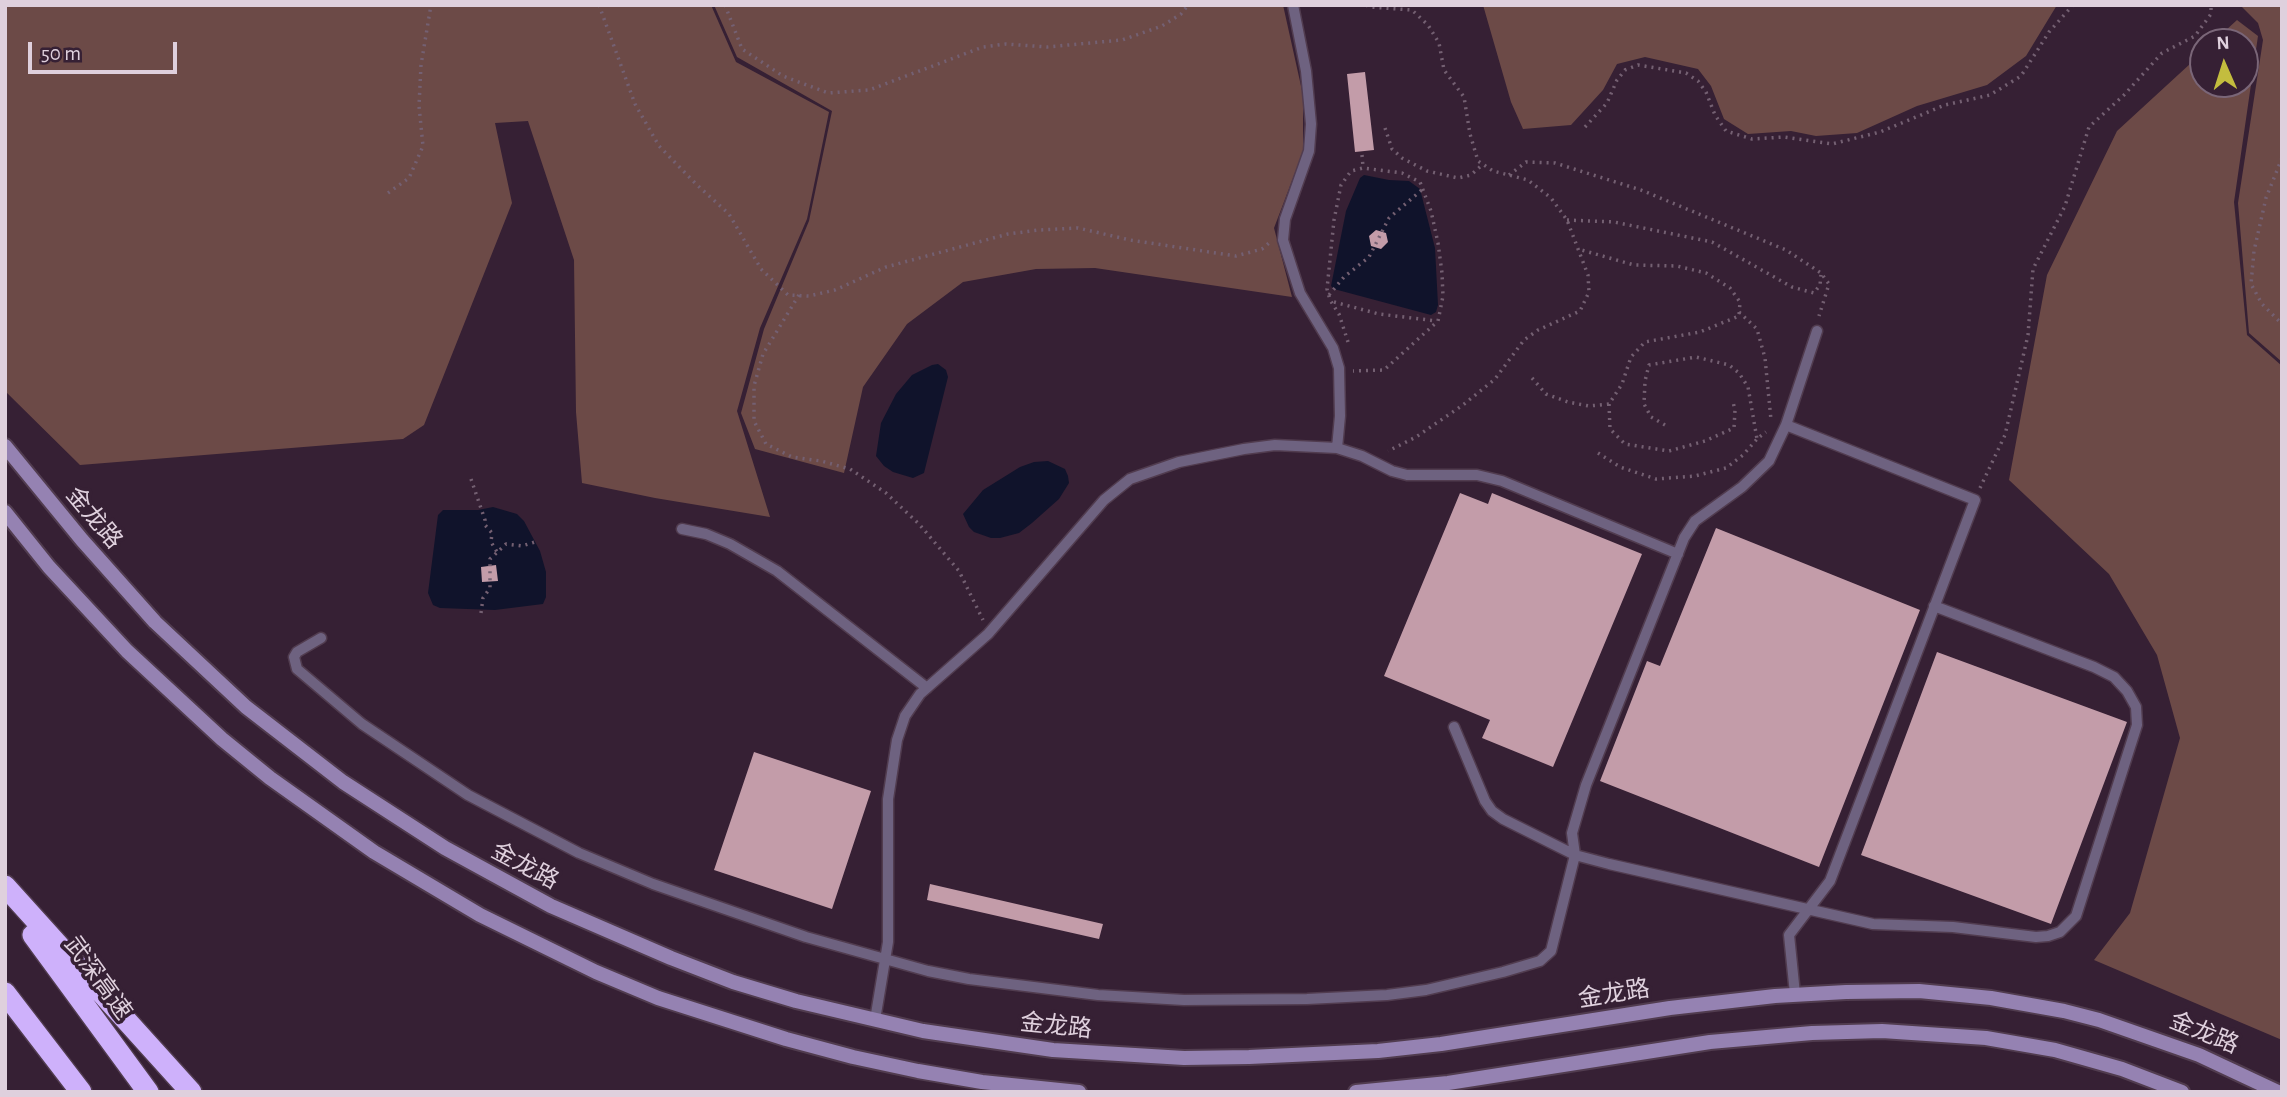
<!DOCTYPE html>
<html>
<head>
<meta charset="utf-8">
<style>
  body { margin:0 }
  #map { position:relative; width:2287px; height:1097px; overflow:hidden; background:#362034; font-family:"Alegreya Sans",sans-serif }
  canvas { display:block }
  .frame { position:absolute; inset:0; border:7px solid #dfd0dd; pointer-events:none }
  .north { position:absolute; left:2189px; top:28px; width:70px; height:70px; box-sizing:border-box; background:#362034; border:2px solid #7a6678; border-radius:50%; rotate:357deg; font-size:19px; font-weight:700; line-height:28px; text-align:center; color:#dfd0dd }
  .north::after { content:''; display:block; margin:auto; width:24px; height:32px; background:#c3bd3e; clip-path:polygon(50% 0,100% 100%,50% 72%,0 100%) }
  .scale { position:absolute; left:28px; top:42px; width:149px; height:32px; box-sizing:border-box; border:4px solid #dfd0dd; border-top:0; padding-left:9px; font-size:21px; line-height:24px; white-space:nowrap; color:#dfd0dd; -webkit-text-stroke:5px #362034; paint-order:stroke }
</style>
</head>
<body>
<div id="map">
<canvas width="2287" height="1097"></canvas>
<div class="frame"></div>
<div class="north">N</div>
<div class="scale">50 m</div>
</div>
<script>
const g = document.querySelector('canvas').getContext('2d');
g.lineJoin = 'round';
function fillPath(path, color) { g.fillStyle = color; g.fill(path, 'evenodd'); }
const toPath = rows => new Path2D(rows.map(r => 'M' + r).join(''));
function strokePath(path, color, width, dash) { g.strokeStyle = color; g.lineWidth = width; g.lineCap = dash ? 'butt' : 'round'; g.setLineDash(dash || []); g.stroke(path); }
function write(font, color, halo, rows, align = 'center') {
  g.font = font + ' "Alegreya Sans","Noto Sans SC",sans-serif'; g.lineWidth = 7; g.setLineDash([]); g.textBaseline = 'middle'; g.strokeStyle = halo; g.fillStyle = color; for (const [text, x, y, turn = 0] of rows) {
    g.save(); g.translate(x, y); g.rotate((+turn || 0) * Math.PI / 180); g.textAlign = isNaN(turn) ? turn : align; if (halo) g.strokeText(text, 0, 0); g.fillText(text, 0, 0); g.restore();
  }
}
fillPath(toPath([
  [5,5,711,5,736,62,829,112,807,219,760,328,737,411,770,517,655,498,582,483,576,412,574,260,528,121,495,123,512,203,424,425,403,439,80,465,5,391],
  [714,5,1283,5,1303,95,1303,152,1274,228,1292,297,1095,268,1036,269,963,282,907,324,863,387,844,473,755,449,741,413,764,329,809,221,832,111,737,57],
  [1483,5,2057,5,2026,56,1987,85,1917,106,1857,133,1816,136,1791,131,1748,134,1724,119,1711,86,1698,69,1645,57,1617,64,1603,90,1571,125,1523,129,1511,102],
  [2240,5,2282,5,2282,362,2249,333,2238,203,2263,40,2258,23],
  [2237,20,2258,36,2234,202,2247,335,2282,366,2282,1040,2094,960,2130,913,2180,738,2157,655,2109,574,2009,480,2047,275,2117,131,2203,52,2203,84,2245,84,2245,42,2213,42]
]), '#6c4a47');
fillPath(toPath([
  [1364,175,1389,180,1409,181,1420,189,1435,248,1438,305,1436,312,1431,315,1334,289,1331,286,1346,211,1360,178],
  [938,364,946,370,948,377,924,473,913,478,893,472,884,466,876,456,881,423,896,394,912,375,932,365],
  [1048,461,1065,469,1068,476,1069,483,1059,499,1032,523,1019,533,1000,538,991,538,974,532,969,527,963,514,983,490,1020,467,1034,462],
  [493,507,517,514,524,521,540,551,546,572,546,597,543,604,495,610,440,608,433,605,428,593,438,515,443,510,478,510]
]), '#10132b');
fillPath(toPath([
  [1365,72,1374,150,1355,152,1347,74],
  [1376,230,1386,233,1388,242,1381,249,1371,246,1369,236],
  [1460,493,1488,504,1492,493,1642,554,1553,767,1482,738,1490,720,1384,676],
  [1716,528,1920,610,1819,867,1600,781,1647,661,1660,666],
  [496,565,498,581,482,582,481,567],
  [1937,652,2127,722,2051,924,1861,855],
  [754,752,871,791,832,909,714,870],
  [930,884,1103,924,1099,939,927,900]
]), '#c39ca9');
const lane = toPath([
  [1293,5,1306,71,1311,124,1309,151,1285,219,1283,240,1300,293,1333,348,1339,368,1340,416,1337,448],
  [1786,425,1975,500,1830,881,1789,935,1795,994],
  [682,529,706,534,730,544,777,571,927,688],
  [321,638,297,652,294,657,297,669,362,724,468,795,579,853,653,884,806,937,928,971,969,979,1098,995,1184,1000,1307,999,1387,995,1426,990,1503,972,1540,961,1551,951,1575,855,1572,833,1586,785,1684,538,1695,521,1742,487,1769,461,1786,425,1817,331],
  [1454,727,1485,801,1492,811,1503,819,1575,855,1609,864,1873,924,1953,927,2036,937,2048,936,2060,932,2076,916,2137,725,2136,707,2127,691,2114,677,2094,667,1934,606],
  [875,1020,888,942,888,799,897,740,905,716,920,694,988,634,1104,500,1130,479,1179,462,1244,449,1275,445,1337,448,1362,456,1392,471,1407,475,1477,475,1502,481,1678,554]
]);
const secondary = toPath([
  [5,446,82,540,155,622,246,707,343,782,445,848,551,906,671,958,733,982,796,1001,923,1031,1053,1050,1184,1058,1249,1057,1378,1051,1441,1044,1670,1008,1775,996,1846,992,1919,991,1991,998,2064,1011,2099,1020,2199,1055,2278,1092],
  [5,512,49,567,127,651,222,739,270,778,374,852,480,915,596,972,658,998,786,1039,853,1057,918,1071,982,1082,1079,1092],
  [1356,1092,1448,1083,1710,1042,1812,1033,1882,1031,1986,1038,2055,1050,2122,1069,2182,1092]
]);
const highway = toPath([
  [5,886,191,1092],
  [33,935,148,1092],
  [5,993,81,1092]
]);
strokePath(lane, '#513c4f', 13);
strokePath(secondary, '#513c4f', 18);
strokePath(highway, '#513c4f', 24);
strokePath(toPath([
  [599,5,635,104,659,146,696,184,729,214,761,269,788,295,809,296,835,290,886,267,1008,234,1039,230,1078,228,1130,240,1236,256,1262,249,1269,243],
  [725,5,742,49,783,76,828,93,869,90,983,47,1006,44,1047,47,1122,40,1162,26,1181,14,1188,5],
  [1366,5,1370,7,1412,10,1428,25,1439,43,1444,70,1464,97,1470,134,1478,161,1493,171,1528,180,1551,198,1567,220,1588,275,1589,292,1580,311,1538,330,1524,340,1495,379,1463,405,1416,437,1388,451],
  [1585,127,1607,103,1617,80,1625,70,1638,65,1686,73,1698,81,1706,92,1715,115,1726,131,1752,139,1784,137,1832,144,1880,132,1945,105,1990,95,2021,76,2049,32,2073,5],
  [1385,128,1392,149,1402,158,1427,171,1458,178,1471,175,1482,165],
  [1362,155,1363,167],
  [2282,158,2266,198,2254,251,2251,284,2262,304,2282,324],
  [1509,175,1526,162,1555,163,1641,190,1786,250,1821,273,1829,284,1819,316],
  [388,193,409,178,423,146,419,106,421,65,431,5],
  [1567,220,1614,222,1712,242,1792,287,1814,293,1820,285,1821,275],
  [799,295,763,354,754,386,754,421,766,444,792,457,821,461,850,469,886,493,919,524,959,571,983,620],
  [1329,295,1344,277,1369,257,1389,218,1424,188],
  [1334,302,1379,314,1437,321],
  [1739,312,1757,329,1765,358,1771,420],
  [1348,342,1339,314,1330,300,1327,289,1334,220,1341,185,1351,171,1363,168,1402,173,1420,182,1431,211,1438,243,1442,273,1443,296,1438,321,1384,370,1353,371],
  [1532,378,1546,394,1568,402,1589,406,1609,404,1622,384,1631,357,1645,342,1700,332,1739,316,1740,302,1730,288,1706,273,1677,266,1634,265,1578,249],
  [1609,404,1610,429,1625,444,1669,451,1705,441,1734,428,1735,410,1733,402],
  [1665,425,1651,417,1644,404,1645,381,1649,365,1696,357,1729,365,1739,373,1748,387,1757,439,1766,432],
  [1598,453,1620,467,1656,479,1695,476,1726,468,1743,455,1757,439],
  [471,479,485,520,485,525,492,533,491,542,497,552],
  [1980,488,2005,435,2028,335,2033,269,2065,206,2089,127,2124,95,2162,53,2195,36,2211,14,2211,5],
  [481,613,483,598,490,588,490,559,506,544,522,546,538,541]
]), '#746072', 3.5, [2, 5]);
strokePath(lane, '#6e6280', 10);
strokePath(secondary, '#9582b2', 14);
strokePath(highway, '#ceb1fb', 21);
write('24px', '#dfd0dd', '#362034', [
  ["金龙路",94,518,50],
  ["金龙路",525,866,28],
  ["武深高速",98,978,54],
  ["金龙路",1614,994,-9],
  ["金龙路",1056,1026,6],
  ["金龙路",2204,1033,22]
]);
</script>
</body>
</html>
